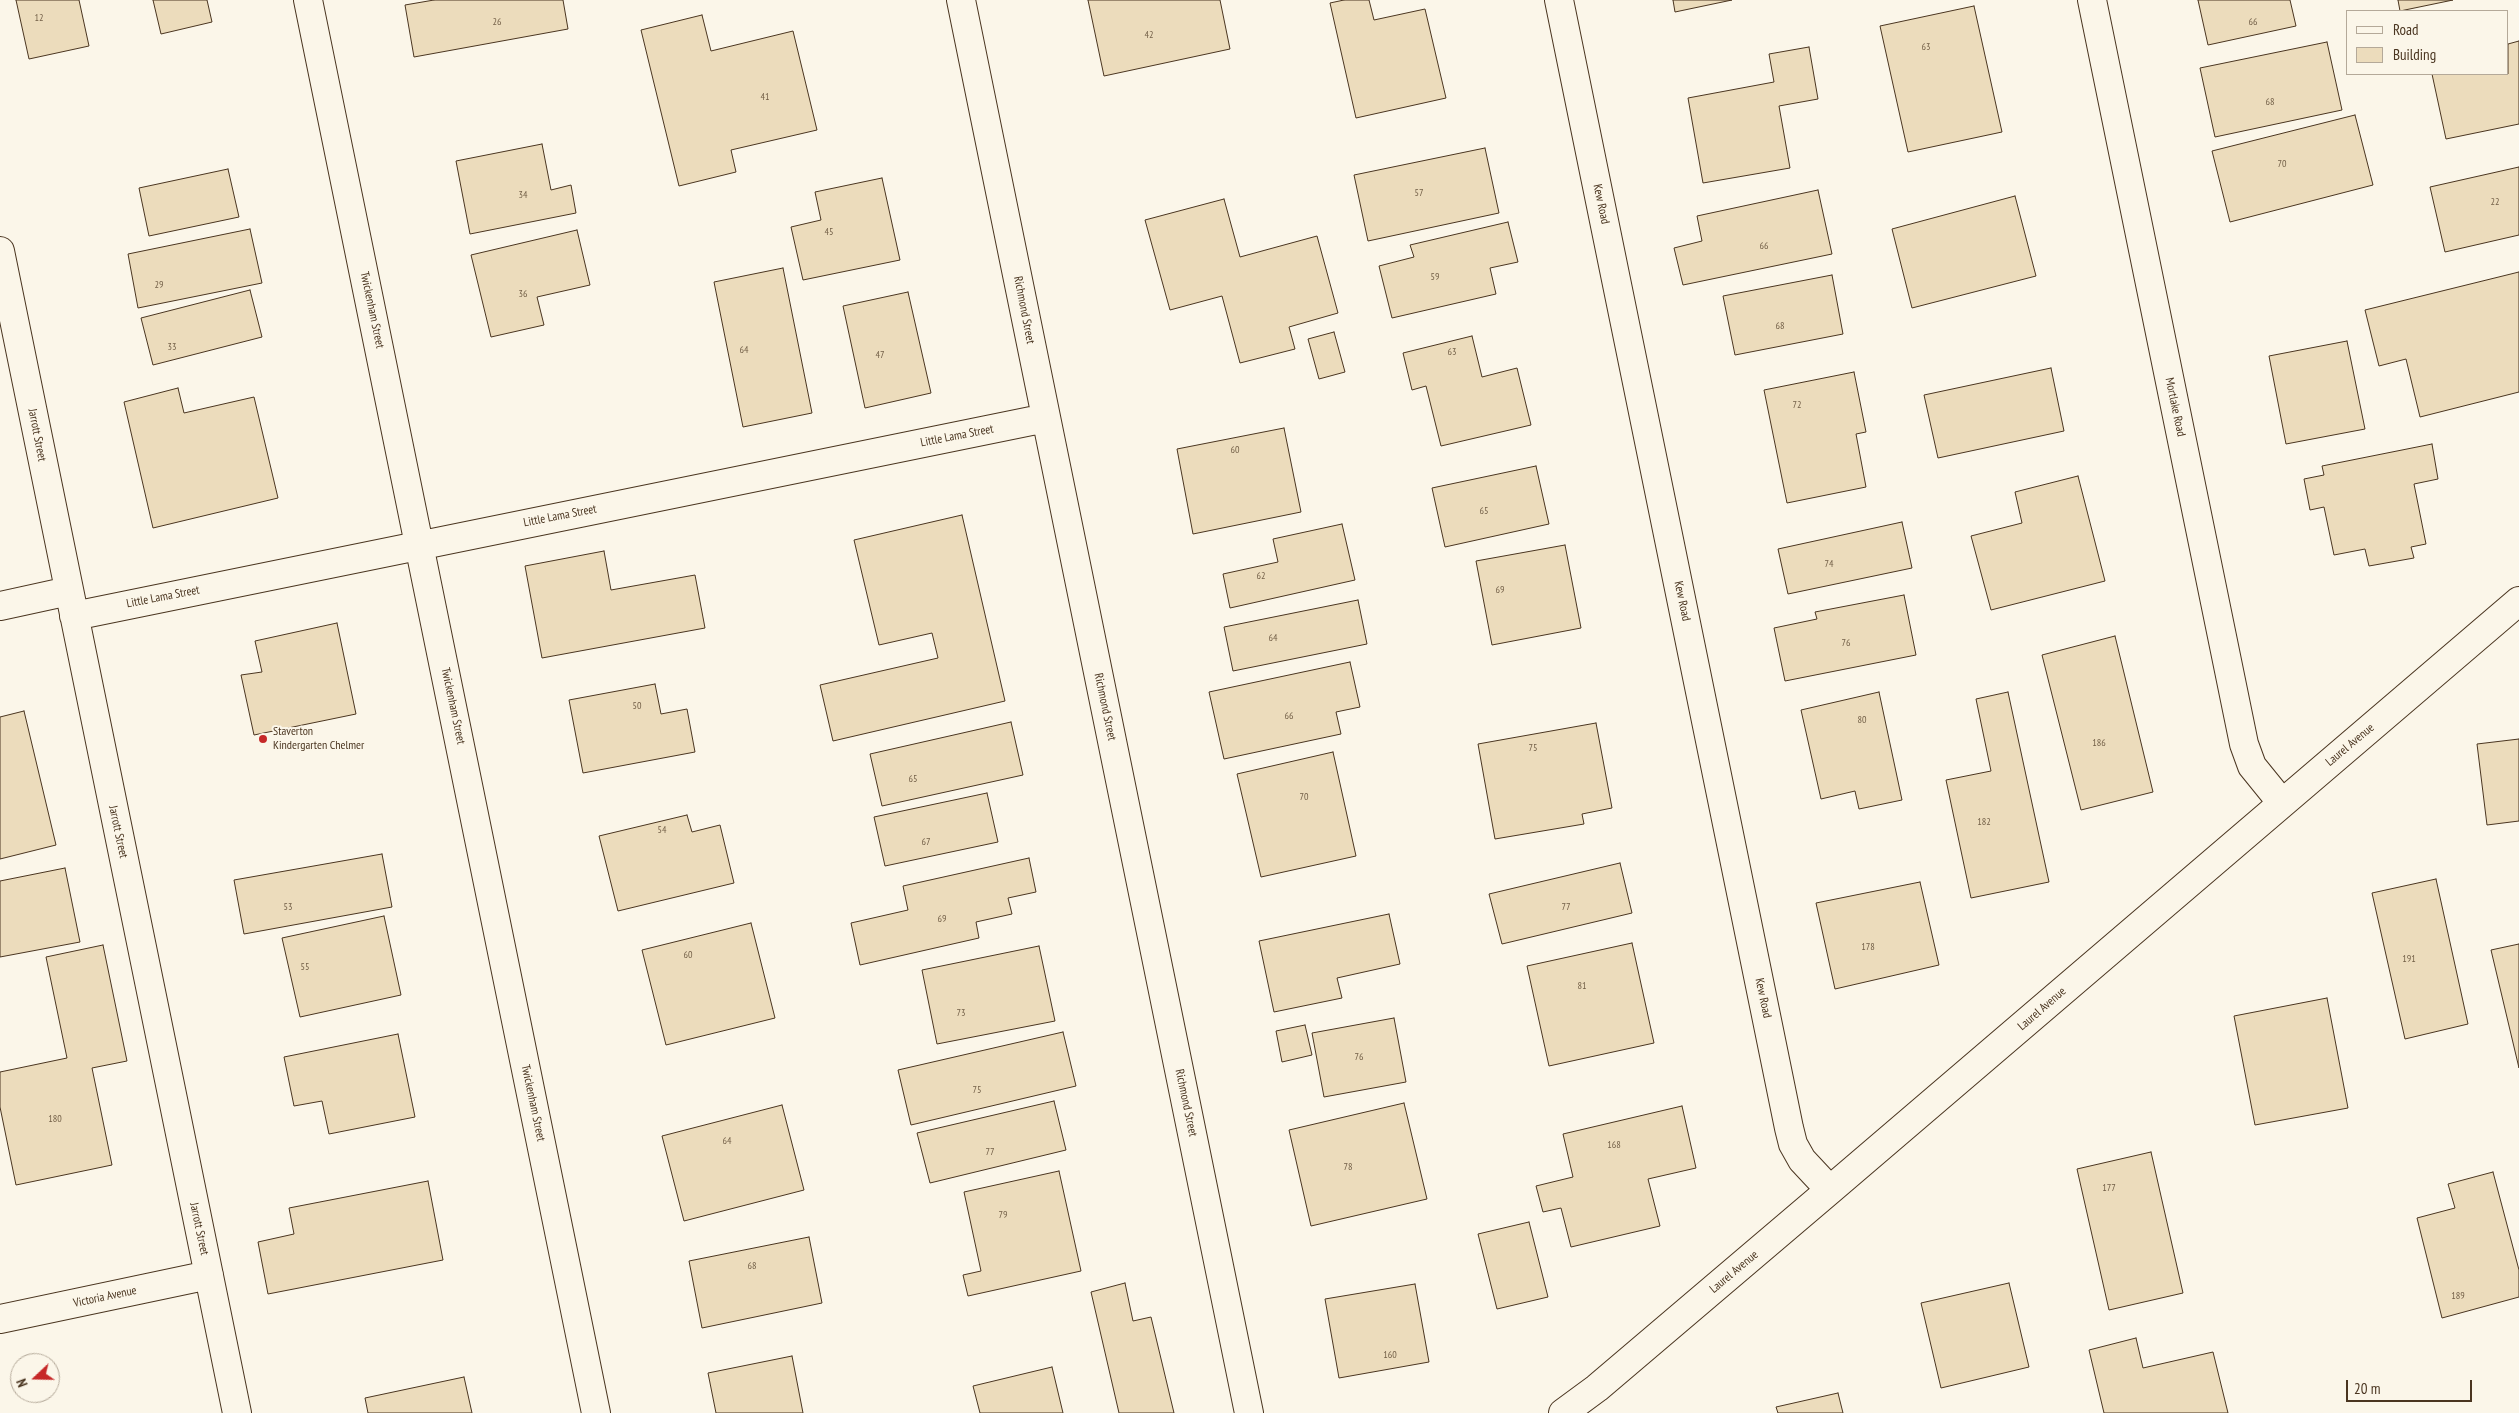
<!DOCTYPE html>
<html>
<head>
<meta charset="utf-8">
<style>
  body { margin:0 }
  #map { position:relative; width:2519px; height:1413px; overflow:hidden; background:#fbf6e9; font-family:"PT Sans Narrow",sans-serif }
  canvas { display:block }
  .legend { position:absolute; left:2346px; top:10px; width:162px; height:65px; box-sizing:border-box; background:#fbf6e9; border:1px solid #b4a999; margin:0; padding:6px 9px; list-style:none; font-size:15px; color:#4a3520 }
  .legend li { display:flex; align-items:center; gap:10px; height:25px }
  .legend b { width:25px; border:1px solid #b4a999 }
  .north { position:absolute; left:10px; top:1353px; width:50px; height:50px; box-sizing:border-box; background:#fbf6e9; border:1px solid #b4a999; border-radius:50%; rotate:249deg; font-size:14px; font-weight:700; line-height:20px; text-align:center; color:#4a3520 }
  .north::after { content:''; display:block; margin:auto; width:18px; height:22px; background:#c62828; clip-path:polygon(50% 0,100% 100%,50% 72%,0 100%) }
  .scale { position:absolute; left:2346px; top:1380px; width:126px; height:22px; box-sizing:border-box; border:2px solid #4a3520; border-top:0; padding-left:6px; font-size:15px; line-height:18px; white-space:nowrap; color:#4a3520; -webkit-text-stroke:4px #fbf6e9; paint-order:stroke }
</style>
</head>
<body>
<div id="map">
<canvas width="2519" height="1413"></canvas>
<ul class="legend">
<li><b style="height:6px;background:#fbf6e9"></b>Road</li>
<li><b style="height:14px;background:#ecdcbc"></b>Building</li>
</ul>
<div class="north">N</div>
<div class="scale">20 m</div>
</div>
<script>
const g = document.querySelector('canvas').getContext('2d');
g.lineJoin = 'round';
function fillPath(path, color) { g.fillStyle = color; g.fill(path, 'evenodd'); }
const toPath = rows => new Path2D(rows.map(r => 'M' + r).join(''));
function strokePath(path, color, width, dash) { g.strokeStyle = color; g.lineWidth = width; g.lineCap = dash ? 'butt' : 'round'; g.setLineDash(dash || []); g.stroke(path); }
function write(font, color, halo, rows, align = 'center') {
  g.font = font + ' "PT Sans Narrow",sans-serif'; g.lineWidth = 4; g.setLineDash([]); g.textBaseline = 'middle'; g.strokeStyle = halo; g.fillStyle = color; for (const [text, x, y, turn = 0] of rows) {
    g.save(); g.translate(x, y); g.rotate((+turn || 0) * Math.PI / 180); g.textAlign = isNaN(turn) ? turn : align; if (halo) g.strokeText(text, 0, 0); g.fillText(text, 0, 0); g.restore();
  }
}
const building = toPath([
  [16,0,79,0,89,46,29,59,16,0],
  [153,0,207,0,212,22,161,34,153,0],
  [434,0,563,0,568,29,414,57,405,5,434,0],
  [1088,0,1220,0,1230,49,1104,76,1088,0],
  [1344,0,1369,0,1374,20,1425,9,1446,98,1356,118,1330,3,1344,0],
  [1673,0,1732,0,1675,12,1673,0],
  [2198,0,2290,0,2296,26,2208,45,2198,0],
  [2398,0,2453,0,2400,11,2398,0],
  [1974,6,2002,132,1908,152,1880,26,1974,6],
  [702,15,711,51,793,31,817,130,731,150,736,172,679,186,641,30,702,15],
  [2519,41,2519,124,2446,139,2432,74,2508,74,2508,44,2519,41],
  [2327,42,2342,110,2215,137,2200,68,2327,42],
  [1809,47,1818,99,1779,106,1790,168,1703,183,1688,98,1774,82,1769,54,1809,47],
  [2355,115,2373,185,2230,222,2212,151,2355,115],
  [542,144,551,190,571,185,576,213,470,234,456,161,542,144],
  [1485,148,1499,213,1368,241,1354,175,1485,148],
  [2519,167,2519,235,2445,252,2430,187,2519,167],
  [228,169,239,217,149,236,139,188,228,169],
  [882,178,900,260,803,280,791,227,821,220,815,192,882,178],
  [1818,190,1832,254,1683,285,1674,248,1702,241,1697,216,1818,190],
  [2015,196,2036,276,1912,308,1892,229,2015,196],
  [1224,199,1240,257,1317,236,1338,313,1289,327,1295,349,1240,363,1222,296,1170,310,1145,220,1224,199],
  [1508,222,1518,262,1490,268,1496,294,1392,318,1379,266,1414,257,1410,245,1508,222],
  [250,229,262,283,138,308,128,254,250,229],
  [577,230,590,285,537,297,544,325,491,337,471,255,577,230],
  [783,268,812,413,743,427,714,282,783,268],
  [2519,272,2519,392,2420,417,2406,359,2379,366,2365,310,2519,272],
  [1832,275,1843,334,1735,355,1723,296,1832,275],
  [250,290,262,337,153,365,141,318,250,290],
  [908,292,931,393,865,408,843,306,908,292],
  [1334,332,1345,372,1319,379,1308,339,1334,332],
  [1472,336,1482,377,1517,368,1531,425,1441,446,1426,386,1412,390,1403,353,1472,336],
  [2347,341,2365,429,2286,444,2269,356,2347,341],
  [2051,368,2064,431,1938,458,1924,395,2051,368],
  [1854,372,1866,432,1856,434,1866,487,1787,503,1764,390,1854,372],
  [178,388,184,413,254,397,278,498,153,528,124,402,178,388],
  [1284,428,1301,512,1193,534,1177,449,1284,428],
  [2432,444,2438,479,2414,484,2426,544,2411,547,2414,558,2369,566,2365,549,2334,555,2324,507,2310,510,2304,479,2324,475,2322,466,2432,444],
  [1536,466,1549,524,1445,547,1432,488,1536,466],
  [2078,476,2105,581,1991,610,1971,536,2022,523,2015,492,2078,476],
  [962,515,1005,701,833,741,820,685,938,658,932,633,879,645,854,540,962,515],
  [1902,522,1912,568,1788,594,1778,549,1902,522],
  [1342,524,1355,580,1230,608,1223,574,1278,562,1273,539,1342,524],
  [1565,545,1581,628,1492,645,1476,561,1565,545],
  [604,551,611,590,695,575,705,628,542,658,525,566,604,551],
  [1904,595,1916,655,1785,681,1774,628,1817,619,1815,612,1904,595],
  [1358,600,1367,644,1233,671,1224,627,1358,600],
  [337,623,356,714,254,735,241,675,262,672,255,641,337,623],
  [2115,636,2153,792,2081,810,2042,655,2115,636],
  [1350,662,1360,707,1336,712,1341,734,1224,759,1209,692,1350,662],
  [655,684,661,714,687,709,695,752,583,773,569,700,655,684],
  [1879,692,1902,800,1859,809,1855,791,1821,799,1801,710,1879,692],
  [2008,692,2049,882,1971,898,1946,780,1991,771,1976,699,2008,692],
  [24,711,56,845,0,859,0,717,24,711],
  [1011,722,1023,775,882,806,870,754,1011,722],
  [1596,723,1612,808,1582,814,1584,824,1495,839,1478,744,1596,723],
  [2519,739,2519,821,2487,825,2477,744,2519,739],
  [1333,752,1356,856,1261,877,1237,774,1333,752],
  [987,793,998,842,885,866,874,817,987,793],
  [687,815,692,832,720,825,734,883,618,911,599,836,687,815],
  [382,854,392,907,244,934,234,880,382,854],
  [1029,858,1036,892,1008,898,1012,914,976,922,979,938,860,965,851,923,908,910,903,886,1029,858],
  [1620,863,1632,913,1502,944,1489,894,1620,863],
  [65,868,80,942,0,957,0,881,65,868],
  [2436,879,2468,1024,2405,1039,2372,893,2436,879],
  [1920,882,1939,965,1835,989,1816,903,1920,882],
  [1389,914,1400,964,1337,978,1342,998,1274,1012,1259,941,1389,914],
  [384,916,401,995,300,1017,282,938,384,916],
  [751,923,775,1018,666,1045,642,950,751,923],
  [1632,943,1654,1043,1549,1066,1527,966,1632,943],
  [2519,944,2519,1068,2491,950,2519,944],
  [103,945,127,1061,92,1068,112,1165,16,1185,0,1107,0,1072,67,1058,46,957,103,945],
  [1039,946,1055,1021,937,1044,922,970,1039,946],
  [2327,998,2348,1108,2255,1125,2234,1016,2327,998],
  [1394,1018,1406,1082,1324,1097,1312,1033,1394,1018],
  [1305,1025,1312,1055,1282,1062,1276,1031,1305,1025],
  [1063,1032,1076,1086,911,1125,898,1070,1063,1032],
  [398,1034,415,1117,329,1134,322,1101,294,1106,284,1057,398,1034],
  [1054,1101,1066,1150,930,1183,917,1133,1054,1101],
  [1404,1103,1427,1199,1311,1226,1289,1130,1404,1103],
  [782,1105,804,1190,684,1221,662,1136,782,1105],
  [1682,1106,1696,1168,1648,1179,1660,1226,1571,1247,1561,1208,1543,1212,1536,1186,1573,1177,1563,1134,1682,1106],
  [2151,1152,2183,1293,2109,1310,2077,1169,2151,1152],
  [1059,1171,1081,1271,968,1296,963,1275,981,1271,964,1192,1059,1171],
  [2493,1172,2519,1270,2519,1297,2442,1318,2417,1218,2455,1208,2448,1184,2493,1172],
  [428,1181,443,1260,268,1294,258,1242,294,1234,289,1208,428,1181],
  [1529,1222,1548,1297,1497,1309,1478,1234,1529,1222],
  [809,1237,822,1303,702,1328,689,1261,809,1237],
  [1125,1283,1133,1321,1151,1317,1174,1413,1119,1413,1091,1292,1125,1283],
  [2009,1283,2029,1367,1941,1388,1921,1303,2009,1283],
  [1415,1284,1429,1362,1339,1378,1325,1299,1415,1284],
  [2136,1338,2143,1368,2213,1352,2228,1413,2104,1413,2089,1350,2136,1338],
  [792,1356,803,1413,716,1413,708,1373,792,1356],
  [1052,1367,1063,1413,980,1413,973,1386,1052,1367],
  [464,1377,472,1413,368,1413,365,1398,464,1377],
  [1838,1393,1843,1413,1778,1413,1776,1407,1838,1393]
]);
fillPath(building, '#ecdcbc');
strokePath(building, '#4a3520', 1);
const minor = toPath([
  [308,0,596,1413],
  [961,0,1249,1413],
  [1559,0,1789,1128,1793,1144,1802,1160,1830,1190],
  [2092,0,2244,744,2252,766,2282,803],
  [0,251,237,1413],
  [0,606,69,591],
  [74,616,1046,418],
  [0,1319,209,1275],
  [1563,1413,1597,1388,1830,1190,2519,601]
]);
strokePath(minor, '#4a3520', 30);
strokePath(minor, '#fbf6e9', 28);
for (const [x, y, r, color] of [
  [263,739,5,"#c62828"]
]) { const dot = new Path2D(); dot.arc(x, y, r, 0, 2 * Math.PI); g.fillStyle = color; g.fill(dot); strokePath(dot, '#fbf6e9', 2); }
write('10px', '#725f47', null, [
  ["12",39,18],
  ["26",497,22],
  ["66",2253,22],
  ["42",1149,35],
  ["63",1926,47],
  ["41",765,97],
  ["68",2270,102],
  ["70",2282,164],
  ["57",1419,193],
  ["34",523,195],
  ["22",2495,202],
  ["45",829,232],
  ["66",1764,246],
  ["59",1435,277],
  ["29",159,285],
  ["36",523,294],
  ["68",1780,326],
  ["33",172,347],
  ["64",744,350],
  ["63",1452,352],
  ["47",880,355],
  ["72",1797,405],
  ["60",1235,450],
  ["65",1484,511],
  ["74",1829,564],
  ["62",1261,576],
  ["69",1500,590],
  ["64",1273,638],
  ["76",1846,643],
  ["50",637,706],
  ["66",1289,716],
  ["80",1862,720],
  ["186",2099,743],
  ["75",1533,748],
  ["65",913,779],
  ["70",1304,797],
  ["182",1984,822],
  ["54",662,830],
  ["67",926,842],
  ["53",288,907],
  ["77",1566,907],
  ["69",942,919],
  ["178",1868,947],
  ["60",688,955],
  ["191",2409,959],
  ["55",305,967],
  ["81",1582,986],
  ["73",961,1013],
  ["76",1359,1057],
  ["75",977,1090],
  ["180",55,1119],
  ["64",727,1141],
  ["168",1614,1145],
  ["77",990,1152],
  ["78",1348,1167],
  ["177",2109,1188],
  ["79",1003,1215],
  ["68",752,1266],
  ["189",2458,1296],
  ["160",1390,1355]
]);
write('12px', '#4a3520', '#fbf6e9', [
  ["Kew Road",1601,204,78],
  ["Twickenham Street",372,310,78],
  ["Richmond Street",1024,310,79],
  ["Mortlake Road",2175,407,78],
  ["Jarrott Street",37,435,79],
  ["Little Lama Street",957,436,-11],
  ["Little Lama Street",560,516,-11],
  ["Little Lama Street",163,597,-11],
  ["Kew Road",1682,601,78],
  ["Twickenham Street",453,706,78],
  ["Richmond Street",1105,707,78],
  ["Laurel Avenue",2350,745,-40],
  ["Jarrott Street",118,832,78],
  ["Kew Road",1763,998,78],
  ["Laurel Avenue",2042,1009,-41],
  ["Twickenham Street",533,1103,78],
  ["Richmond Street",1186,1103,78],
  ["Jarrott Street",199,1229,78],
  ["Laurel Avenue",1734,1272,-40],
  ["Victoria Avenue",105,1297,-12]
]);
write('12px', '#4a3520', '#fbf6e9', [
  ["Staverton",273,732],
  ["Kindergarten Chelmer",273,746]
], 'left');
</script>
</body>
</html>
